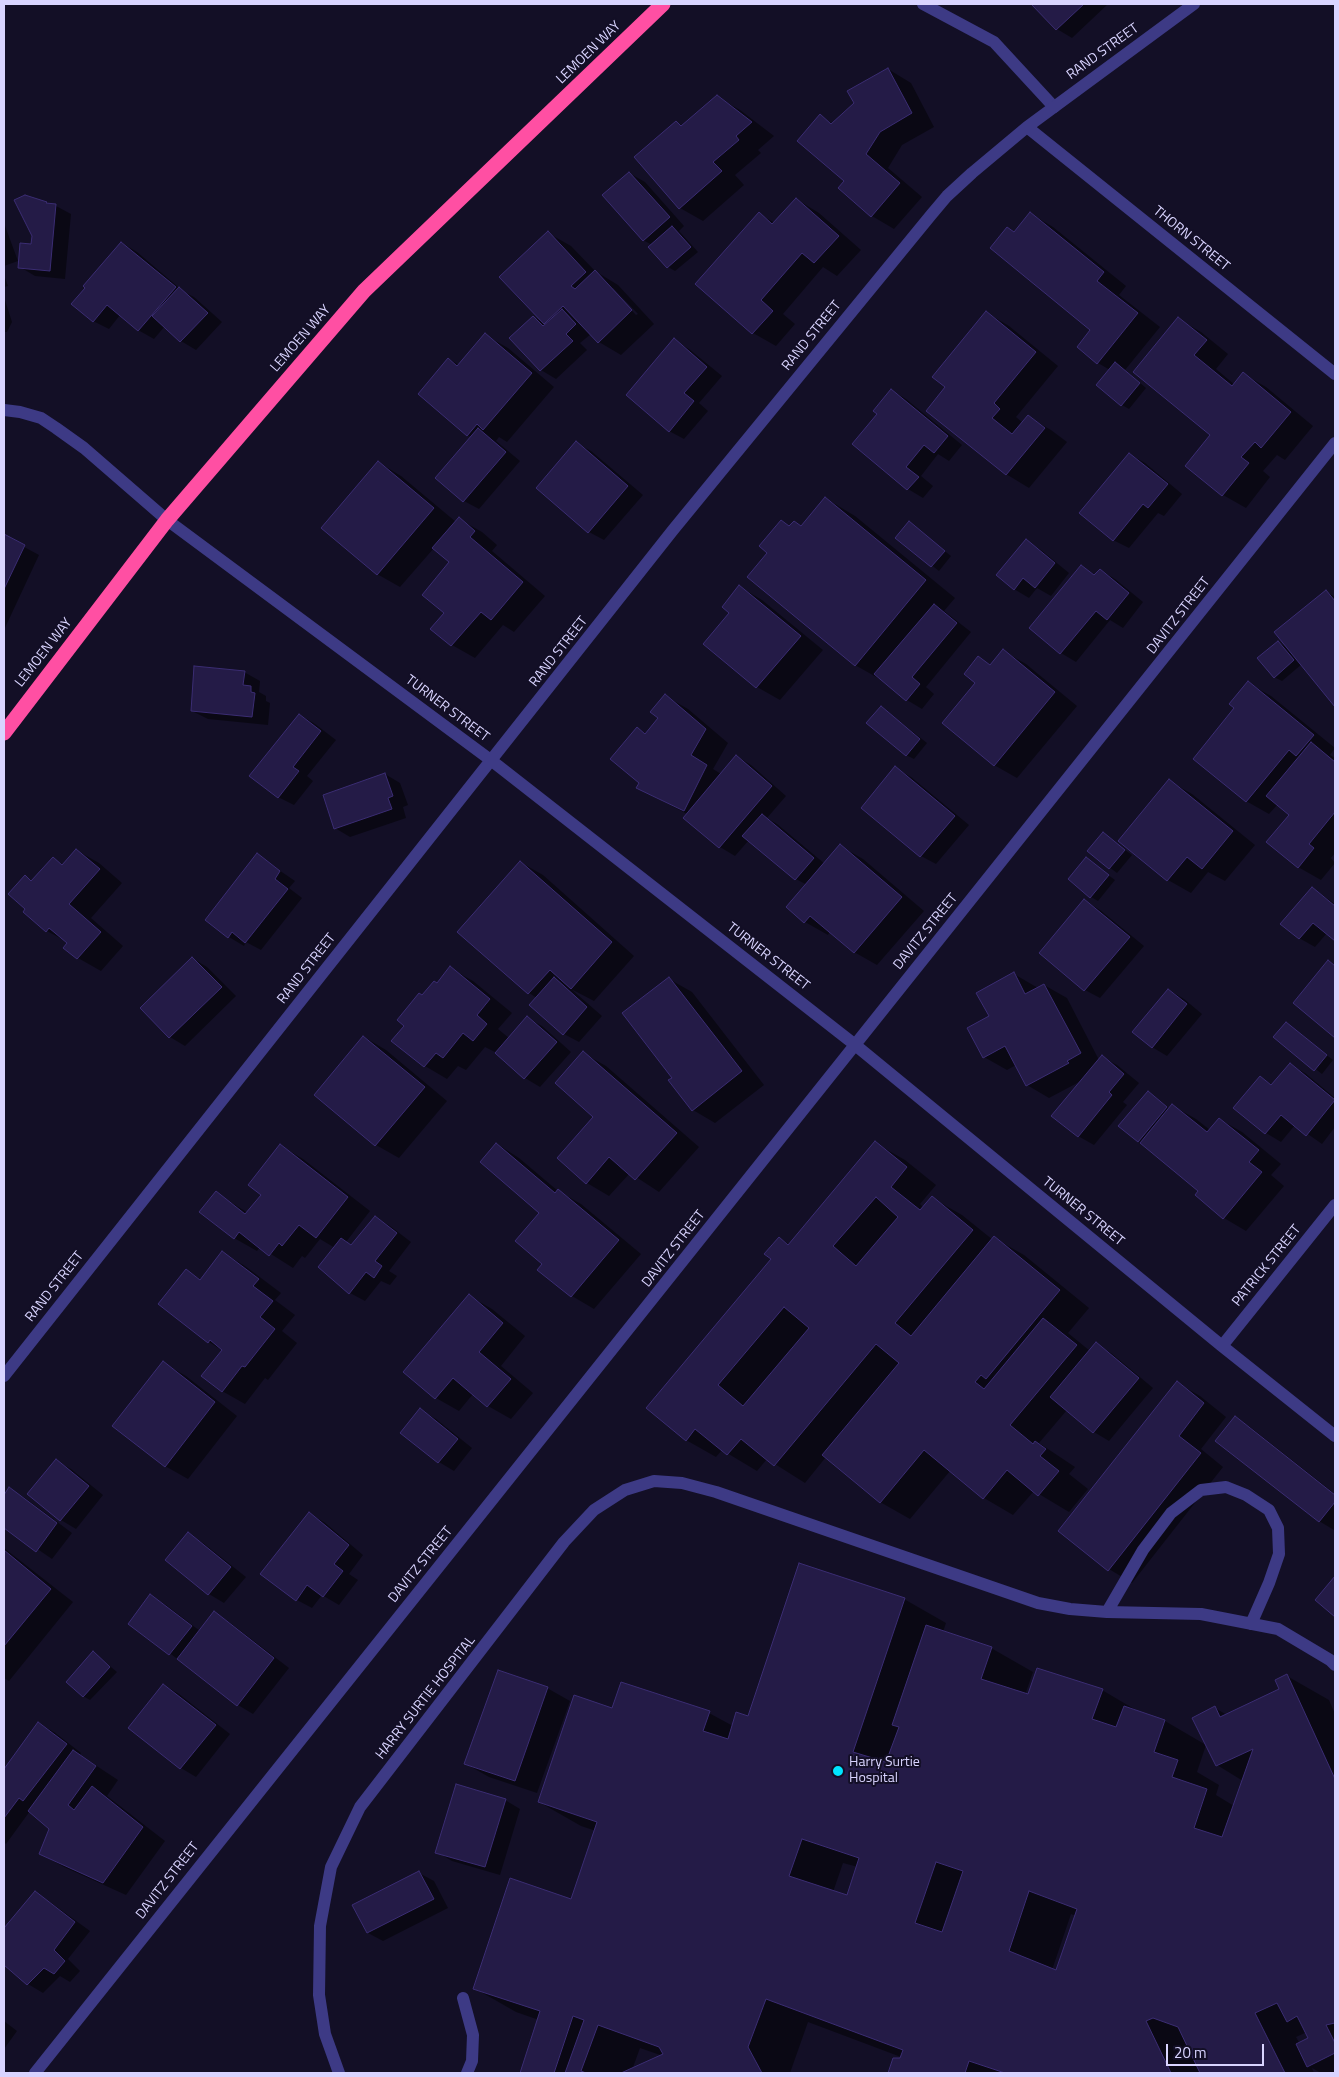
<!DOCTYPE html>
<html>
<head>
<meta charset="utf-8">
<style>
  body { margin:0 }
  #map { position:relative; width:1339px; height:2077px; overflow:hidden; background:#130f26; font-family:"Titillium Web",sans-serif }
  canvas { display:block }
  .frame { position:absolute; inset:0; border:5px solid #d9d4ff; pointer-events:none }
  .scale { position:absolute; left:1166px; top:2044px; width:98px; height:22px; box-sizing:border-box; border:2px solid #d9d4ff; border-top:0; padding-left:6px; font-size:15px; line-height:18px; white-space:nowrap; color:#d9d4ff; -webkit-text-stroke:4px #130f26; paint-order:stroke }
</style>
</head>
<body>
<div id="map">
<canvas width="1339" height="2077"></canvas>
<div class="frame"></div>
<div class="scale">20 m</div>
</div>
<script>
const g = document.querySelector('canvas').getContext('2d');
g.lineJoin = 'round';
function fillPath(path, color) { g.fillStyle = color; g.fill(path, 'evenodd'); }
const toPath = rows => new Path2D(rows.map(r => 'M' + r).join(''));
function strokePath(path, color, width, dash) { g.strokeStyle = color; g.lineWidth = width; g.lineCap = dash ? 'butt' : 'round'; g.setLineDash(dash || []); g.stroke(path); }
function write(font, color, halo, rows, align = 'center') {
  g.font = font + ' "Titillium Web",sans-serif'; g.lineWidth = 4; g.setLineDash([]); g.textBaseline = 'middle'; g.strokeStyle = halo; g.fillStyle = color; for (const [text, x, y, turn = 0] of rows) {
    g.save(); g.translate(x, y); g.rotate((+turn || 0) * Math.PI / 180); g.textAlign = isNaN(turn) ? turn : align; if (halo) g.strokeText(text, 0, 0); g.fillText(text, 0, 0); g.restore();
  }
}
fillPath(toPath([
  [1033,4,1108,4,1072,38,1057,29],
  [888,69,911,83,934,127,902,145,888,168,922,197,894,229,872,216,845,181,820,116,833,124],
  [717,97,740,110,774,136,758,150,761,153,735,175,744,185,703,221,680,208,676,122,683,126],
  [629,173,645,182,684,226,679,231,698,252,675,271,668,267,650,247,652,245,643,240],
  [26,196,56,206,71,214,65,279,35,276,20,267,32,245,33,236],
  [796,199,819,213,861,250,837,276,823,267,783,314,795,324,776,346,753,333,759,214,775,223],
  [1031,214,1053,227,1126,286,1119,295,1160,327,1125,370,1146,388,1129,409,1122,405,1110,370,1098,363,1092,330,1015,233],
  [4,223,18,261,4,266],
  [548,233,571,246,595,271,618,285,654,324,621,355,599,342,591,334,580,343,587,350,556,379,541,370,510,338,533,317,545,323],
  [613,288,638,314,636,315,611,289],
  [122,243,137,252,184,292,194,297,222,322,196,350,181,341,165,326,154,339,138,330,120,315,109,329,93,321],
  [4,275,8,286,4,287],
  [4,297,12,322,7,332,4,332],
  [987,313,1009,326,1058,366,1016,417,1023,423,1028,417,1051,430,1067,442,1029,488,1006,474,947,387],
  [1178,319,1201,332,1228,354,1216,369,1235,385,1243,374,1266,387,1313,426,1285,460,1277,455,1263,471,1270,477,1246,508,1223,495,1212,435],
  [485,335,508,348,554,387,507,442,499,437,496,441,520,461,479,509,464,501,472,437,467,435,449,359,459,365],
  [674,340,689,349,722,376,699,403,708,411,684,439,669,431],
  [891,390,906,399,962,445,949,461,938,454,921,476,933,486,923,498,908,489,879,414],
  [576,443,591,451,643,495,604,540,589,532],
  [1129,454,1145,463,1182,494,1164,516,1158,513,1129,548,1113,540],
  [378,462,401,476,456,522,459,519,482,532,497,545,492,551,545,596,514,632,503,625,475,658,452,645,445,613,451,562,434,548,400,587,377,574],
  [825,498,855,516,955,598,944,611,971,632,926,687,934,694,922,709,907,700,885,682,855,665,769,553,782,521,791,527,795,522,802,526],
  [909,523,951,556,939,571,897,538],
  [4,536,39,555,4,630],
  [1026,541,1041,550,1069,573,1051,596,1037,588,1029,598,1014,589],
  [1081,567,1096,575,1100,570,1115,579,1143,602,1123,628,1110,620,1076,662,1061,653,1031,628],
  [740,587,762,600,823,650,780,700,757,687,705,643,731,613],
  [1326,591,1335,597,1335,705,1302,664,1282,681,1274,677,1278,642,1288,648],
  [1003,651,1026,664,1077,706,1017,778,994,765,976,683,979,658,991,665],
  [244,672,260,681,259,692,266,696,266,701,270,703,268,725,208,719,192,711],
  [1248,683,1271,696,1335,748,1330,755,1335,758,1335,853,1331,858,1335,863,1321,880,1298,867,1290,815,1278,804,1269,814,1246,801,1236,708],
  [665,696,688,709,728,743,713,769,721,774,736,756,751,765,786,796,767,818,777,824,825,864,840,846,863,859,924,911,877,965,854,952,830,931,828,935,805,922,807,885,796,879,749,840,735,856,720,847,684,817,687,814,638,788,640,783,638,729,647,734,660,718],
  [881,707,927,743,914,759,906,755],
  [300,715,315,724,336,740,307,776,313,781,294,805,278,797],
  [895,768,911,777,969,825,936,864,921,856],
  [385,774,400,783,408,805,403,807,406,818,350,837,335,828],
  [1169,781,1192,794,1255,845,1225,881,1208,872,1191,893,1168,880,1119,841],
  [1103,834,1132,855,1117,873,1088,851],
  [76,850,99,863,122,883,91,918,123,946,101,971,78,958,65,947,69,943,47,931,25,912,27,909,25,877,33,881,53,859,64,865],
  [257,855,295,881,289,888,302,898,261,950,246,942,244,946,229,937],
  [1086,859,1115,880,1098,901,1091,897],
  [520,862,543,875,634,956,594,1001,571,989,602,1016,579,1042,564,1034,537,998,529,993,459,932],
  [1312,888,1335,904,1335,940,1327,933,1315,947,1299,938],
  [1085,901,1100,910,1144,946,1100,998,1085,990],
  [192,958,207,967,236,996,185,1046,170,1037],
  [1329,962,1335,966,1335,1036,1295,1003],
  [450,968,473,981,512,1013,498,1029,509,1038,527,1018,542,1026,571,1052,540,1087,525,1078,497,1053,485,1047,466,1070,458,1066,447,1079,425,1066,393,1041,405,1025,423,996,438,984],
  [1014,974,1038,988,1044,985,1067,998,1099,1060,1102,1057,1117,1065,1139,1083,1123,1102,1127,1105,1094,1145,1078,1136,1081,1081,1049,1098,1027,1085,1016,1065,1007,1070,984,1057,990,1017],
  [669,979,692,992,764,1085,715,1123,693,1110,674,1078],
  [1169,990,1184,999,1202,1014,1167,1056,1152,1047],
  [1286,1024,1333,1060,1322,1074,1275,1037],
  [364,1037,386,1050,447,1101,399,1158,376,1145],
  [583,1053,606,1066,699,1147,659,1192,630,1173,609,1196,587,1183,595,1117],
  [1290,1065,1305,1073,1335,1098,1335,1127,1322,1144,1295,1125,1281,1142,1266,1133,1260,1078,1273,1085],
  [1148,1092,1170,1109,1173,1106,1196,1119,1210,1130,1219,1119,1242,1132,1281,1164,1271,1175,1284,1186,1246,1231,1224,1218,1200,1190,1120,1126],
  [875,1143,905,1160,936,1185,920,1204,924,1208,932,1198,962,1215,993,1240,994,1238,1024,1255,1089,1308,1068,1333,1090,1351,1096,1344,1111,1353,1153,1388,1109,1441,1094,1432,1067,1410,1039,1443,1075,1467,1069,1474,1088,1489,1069,1512,1034,1491,1013,1515,984,1498,950,1471,910,1519,880,1502,826,1457,805,1483,767,1459,757,1471,722,1450,716,1457,686,1440,773,1259,779,1238,790,1245],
  [497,1144,519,1158,558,1191,581,1204,641,1254,594,1309,572,1296,539,1269,544,1264,540,1212],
  [281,1146,303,1159,370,1211,346,1242,352,1245,375,1217,390,1226,411,1242,389,1271,397,1276,390,1285,381,1281,365,1301,350,1293,335,1248,320,1239,305,1258,302,1256,293,1268,260,1247,257,1251,234,1238,216,1193,248,1213,262,1194],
  [223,1253,245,1266,281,1293,275,1300,295,1315,282,1331,297,1343,268,1380,265,1378,245,1404,222,1391,223,1351,209,1342,160,1303,186,1271,202,1280],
  [469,1296,492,1309,525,1336,501,1366,533,1393,511,1419,488,1406,473,1394,459,1411,436,1398],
  [163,1363,186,1376,237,1416,188,1479,165,1466],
  [1177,1383,1200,1396,1226,1417,1201,1449,1223,1467,1132,1583,1109,1569],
  [420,1410,436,1419,472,1448,454,1471,439,1462,402,1433],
  [1235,1418,1250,1427,1335,1494,1334,1530,1319,1521],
  [56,1461,71,1469,103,1495,76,1529,61,1520],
  [10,1489,25,1498,72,1533,52,1559,4,1526,4,1497],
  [309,1514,324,1522,363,1555,349,1574,358,1580,339,1605,322,1595,312,1608,297,1600],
  [188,1534,203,1543,246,1577,224,1603,209,1594,167,1560],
  [4,1548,73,1602,9,1681,4,1678],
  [151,1596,166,1605,200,1631,214,1613,229,1622,289,1668,253,1714,238,1705,130,1623],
  [904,1599,946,1623,943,1632,991,1648,1033,1672,1025,1695,1102,1690,1141,1713,1165,1721,1206,1745,1197,1772,1219,1785,1216,1795,1234,1806,1243,1781,1217,1765,1215,1708,1227,1715,1281,1690,1287,1676,1329,1700,1335,1714,1335,2073,1321,2073,1312,2068,1314,2073,890,2073,894,2060,900,2060,901,2057,808,2022,790,2073,521,2073,539,2020,516,2012,474,1988,572,1901,596,1831,581,1826,539,1802,613,1709,709,1713,733,1726,749,1718],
  [843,1863,858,1867,848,1897,833,1892],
  [1071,1914,1076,1916,1057,1971,1052,1970],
  [1307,2032,1310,2039,1300,2044,1296,2037],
  [640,2048,663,2056,632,2070],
  [94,1653,117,1672,90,1700,83,1696],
  [164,1685,179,1694,230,1734,196,1777,181,1768,130,1728],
  [547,1688,570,1701,537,1793,489,1777,466,1764],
  [39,1724,54,1732,81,1753,80,1755,118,1780,107,1796,165,1841,126,1895,64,1867,41,1854,51,1828,30,1811,6,1844,4,1842,4,1771],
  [505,1800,520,1809,500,1875,452,1861,437,1852],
  [419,1873,434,1881,448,1908,383,1941,368,1933],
  [35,1893,50,1902,90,1931,68,1959,80,1971,70,1982,60,1976,43,1993,28,1984,4,1963,4,1930],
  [4,2021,17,2031,4,2049]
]), '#0007');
const building = toPath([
  [1031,4,1084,4,1056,30,1031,4],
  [888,68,912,113,880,132,866,154,900,183,871,217,838,188,844,181,797,141,820,114,831,124,854,103,847,91,888,68],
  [717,95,752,122,736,136,739,140,713,162,722,171,679,209,634,157,676,121,681,126,717,95],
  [629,172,670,217,643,241,602,195,629,172],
  [25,195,47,202,46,203,56,204,50,271,18,268,20,243,31,244,32,236,14,200,25,195],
  [796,198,839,236,814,263,802,253,761,300,773,311,752,334,695,284,759,212,772,224,796,198],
  [1030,212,1104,272,1097,281,1138,313,1097,364,1077,347,1090,330,990,248,1007,227,1014,232,1030,212],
  [672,226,691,247,667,268,648,247,672,226],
  [548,231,586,272,571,286,575,289,595,270,632,310,598,343,563,306,544,324,499,277,548,231],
  [121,242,176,287,138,331,107,305,93,322,71,304,85,288,83,286,121,242],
  [179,287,208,313,180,342,152,316,179,287],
  [562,309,576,324,566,334,573,341,540,371,509,338,533,316,543,326,562,309],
  [986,311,1036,352,994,403,1000,409,992,418,1012,434,1028,415,1045,428,1006,475,926,411,945,387,932,377,986,311],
  [1178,317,1207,340,1194,355,1232,386,1243,372,1291,412,1261,448,1255,442,1241,457,1249,463,1222,496,1185,466,1210,435,1133,372,1178,317],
  [485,333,532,373,483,430,477,424,467,436,418,394,448,358,457,366,485,333],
  [674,338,707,367,684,393,694,401,669,432,626,395,674,338],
  [1115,362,1140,383,1121,406,1096,385,1115,362],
  [891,389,948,436,934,453,924,445,906,467,919,477,907,490,852,444,877,414,873,411,891,389],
  [478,428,506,452,463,502,435,478,478,428],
  [576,441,628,486,588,533,536,488,576,441],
  [1129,453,1168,484,1148,508,1143,504,1113,541,1079,513,1129,453],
  [378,461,434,508,377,575,321,528,378,461],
  [825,497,926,580,855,666,747,577,767,553,759,546,781,520,789,526,794,521,801,526,825,497],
  [459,517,475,531,470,537,523,582,491,620,481,612,451,646,430,629,444,613,422,595,449,562,432,548,459,517],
  [909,521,945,551,931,567,895,538,909,521],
  [4,534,25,545,4,589,4,534],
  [1026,539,1055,563,1035,588,1023,578,1014,590,996,575,1026,539],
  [1081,565,1094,575,1100,569,1129,593,1107,620,1096,611,1060,654,1029,628,1081,565],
  [739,585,801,636,756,688,703,644,729,613,722,607,739,585],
  [1326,590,1335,601,1335,707,1274,632,1326,590],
  [934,604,957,623,912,677,920,684,906,701,874,674,934,604],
  [1278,641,1294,660,1274,678,1257,658,1278,641],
  [1003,649,1055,692,994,766,942,723,975,683,964,674,978,656,990,665,1003,649],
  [194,666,245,671,243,685,251,686,251,692,255,693,252,717,191,711,194,666],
  [1248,681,1314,735,1296,756,1289,750,1246,802,1193,759,1234,708,1229,704,1248,681],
  [665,694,706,729,691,755,707,765,684,811,636,788,639,783,610,759,637,727,645,734,658,718,650,712,665,694],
  [881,706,920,739,906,756,866,723,881,706],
  [299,714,321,731,293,767,299,771,278,798,249,776,299,714],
  [1311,742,1335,762,1335,812,1309,844,1314,848,1298,868,1266,842,1289,815,1266,796,1311,742],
  [736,755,772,786,719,848,683,818,736,755],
  [895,766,955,816,920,857,861,808,895,766],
  [385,773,393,796,388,798,392,809,334,829,323,795,385,773],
  [1169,779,1233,831,1202,869,1187,857,1167,881,1118,841,1169,779],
  [762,814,814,858,795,880,742,836,762,814],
  [1103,832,1125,850,1109,869,1087,851,1103,832],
  [840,844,902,897,854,953,810,916,804,923,786,907,840,844],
  [76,849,100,869,69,904,101,932,77,959,63,948,67,943,49,928,46,932,23,912,25,909,8,894,25,875,31,881,53,857,62,865,76,849],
  [257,853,280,871,275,879,288,889,245,943,232,932,228,938,205,920,257,853],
  [1086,857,1109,875,1090,898,1068,879,1086,857],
  [520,861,612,942,571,989,550,970,528,994,457,932,520,861],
  [1312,887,1335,906,1335,941,1313,923,1299,939,1280,924,1312,887],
  [1084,899,1130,937,1084,991,1039,953,1084,899],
  [192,957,222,987,169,1038,140,1008,192,957],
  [1328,960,1335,966,1335,1038,1293,1003,1328,960],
  [450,966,490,999,477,1015,487,1024,473,1041,463,1033,443,1058,436,1053,424,1067,391,1041,404,1026,397,1020,419,993,422,995,434,981,437,983,450,966],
  [1014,972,1025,994,1044,984,1081,1053,1067,1061,1069,1063,1026,1086,1005,1046,983,1058,967,1028,989,1016,976,993,1014,972],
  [554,977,587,1007,563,1035,529,1005,554,977],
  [669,977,742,1071,692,1111,668,1080,672,1078,622,1013,669,977],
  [1168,989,1187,1004,1152,1048,1132,1032,1168,989],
  [527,1016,557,1042,524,1079,495,1053,527,1016],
  [1286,1022,1327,1055,1314,1071,1273,1037,1286,1022],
  [363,1036,425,1087,375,1146,314,1095,363,1036],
  [583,1051,677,1133,635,1180,609,1157,586,1184,557,1158,593,1117,555,1083,583,1051],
  [1102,1055,1124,1074,1109,1092,1112,1095,1078,1137,1051,1116,1102,1055],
  [1290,1063,1335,1100,1306,1136,1281,1115,1265,1134,1233,1108,1260,1076,1271,1085,1290,1063],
  [1148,1091,1167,1107,1138,1142,1118,1126,1148,1091],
  [1172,1104,1207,1132,1219,1118,1259,1150,1249,1162,1262,1172,1223,1219,1195,1195,1198,1191,1140,1143,1172,1104],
  [875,1141,907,1167,891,1187,920,1210,932,1196,973,1230,895,1323,911,1336,994,1236,1060,1290,986,1379,981,1375,975,1382,984,1389,1043,1318,1077,1345,1010,1425,1033,1444,1035,1441,1046,1449,1040,1456,1059,1471,1038,1496,1007,1470,983,1499,924,1450,880,1503,822,1455,899,1363,876,1344,774,1466,741,1439,727,1455,695,1429,686,1441,646,1408,771,1259,764,1254,779,1237,788,1245,875,1141],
  [876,1197,898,1217,856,1266,833,1246,876,1197],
  [784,1307,809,1328,743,1406,718,1385,784,1307],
  [496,1143,555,1193,558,1189,619,1240,571,1297,537,1270,542,1264,515,1241,539,1213,480,1162,496,1143],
  [280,1144,348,1197,316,1238,299,1225,282,1246,279,1243,269,1256,239,1232,234,1239,199,1212,216,1191,245,1214,261,1195,248,1185,280,1144],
  [375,1216,397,1233,375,1261,382,1266,374,1278,366,1272,349,1294,318,1267,341,1238,351,1245,375,1216],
  [222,1251,259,1279,253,1286,273,1301,260,1317,275,1329,245,1367,242,1366,222,1392,201,1376,222,1350,210,1340,208,1343,158,1304,186,1269,200,1280,222,1251],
  [469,1294,503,1323,479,1352,511,1379,487,1407,453,1378,435,1399,403,1372,469,1294],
  [1096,1342,1139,1378,1093,1433,1050,1397,1096,1342],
  [163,1361,215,1402,165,1467,112,1426,163,1361],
  [1177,1381,1204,1403,1179,1436,1201,1453,1108,1571,1058,1531,1177,1381],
  [420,1408,458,1439,438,1463,400,1433,420,1408],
  [1235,1416,1335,1495,1335,1502,1319,1522,1215,1441,1235,1416],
  [56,1459,89,1486,60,1521,27,1494,56,1459],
  [9,1487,57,1523,36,1552,4,1528,4,1495,9,1487],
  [309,1512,349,1545,334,1564,343,1571,323,1597,307,1585,296,1601,260,1574,309,1512],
  [188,1532,231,1567,208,1595,165,1560,188,1532],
  [4,1550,51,1589,4,1646,4,1550],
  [799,1563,905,1598,853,1752,886,1762,899,1727,892,1725,926,1625,992,1647,981,1679,1028,1694,1037,1668,1103,1689,1092,1719,1116,1727,1124,1706,1165,1720,1154,1752,1178,1760,1172,1777,1207,1789,1194,1828,1222,1837,1253,1749,1216,1766,1192,1718,1215,1706,1220,1717,1279,1689,1275,1680,1287,1674,1335,1779,1335,2023,1326,2025,1335,2043,1335,2053,1307,2067,1296,2044,1308,2038,1297,2016,1287,2022,1277,2003,1255,2013,1285,2073,1200,2073,1178,2027,1153,2018,1146,2021,1171,2073,1005,2073,969,2061,965,2073,888,2073,893,2058,900,2058,903,2050,766,1999,748,2047,762,2073,621,2073,663,2054,659,2047,598,2025,581,2071,586,2073,565,2073,584,2020,573,2016,554,2073,520,2073,540,2011,473,1989,510,1878,571,1899,597,1822,538,1802,574,1695,612,1708,621,1682,710,1711,703,1731,728,1739,736,1712,748,1716,799,1563],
  [802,1839,859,1858,847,1895,789,1876,802,1839],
  [936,1862,963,1871,942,1932,915,1923,936,1862],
  [1029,1891,1077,1909,1056,1970,1009,1951,1029,1891],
  [1335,1576,1335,1617,1315,1600,1335,1576],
  [150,1594,192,1626,169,1655,128,1624,150,1594],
  [214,1611,274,1658,237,1706,177,1659,214,1611],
  [93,1651,110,1667,83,1697,66,1682,93,1651],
  [498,1670,548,1687,515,1781,464,1764,498,1670],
  [163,1684,216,1725,180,1769,128,1728,163,1684],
  [38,1722,67,1744,23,1801,19,1798,4,1818,4,1769,38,1722],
  [73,1750,96,1766,68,1805,74,1810,92,1786,143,1827,103,1883,39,1854,49,1829,28,1811,73,1750],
  [456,1784,506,1799,485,1867,435,1853,456,1784],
  [419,1871,434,1899,367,1933,352,1905,419,1871],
  [35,1891,75,1922,54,1950,65,1961,54,1974,44,1968,27,1985,4,1965,4,1928,35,1891]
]);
fillPath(building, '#241b47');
strokePath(building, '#3b2d73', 1);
strokePath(toPath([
  [923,4,994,42,1054,107],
  [1107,1612,1143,1550,1171,1513,1201,1490,1226,1487,1246,1495,1269,1510,1278,1528,1279,1554,1269,1583,1251,1624],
  [463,1998,473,2035,472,2061,467,2073],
  [339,2073,325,2034,319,1995,320,1926,331,1867,360,1807,564,1542,594,1510,625,1490,654,1481,682,1483,716,1492,1038,1603,1070,1609,1107,1612,1201,1614,1278,1629,1330,1660,1335,1665]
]), '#3d3a85', 12);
strokePath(toPath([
  [1027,127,1335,374],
  [4,410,20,412,41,418,56,428,84,448,167,520,492,761,854,1044,1222,1346,1335,1436],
  [1222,1346,1335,1205],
  [4,1376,673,530,931,215,947,196,972,173,1027,127,1194,4],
  [35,2073,1335,443]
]), '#3d3a85', 12);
strokePath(toPath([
  [4,733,167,520,364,291,663,4]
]), '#ff4fa3', 15);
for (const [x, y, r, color] of [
  [838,1771,6,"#00e5ff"]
]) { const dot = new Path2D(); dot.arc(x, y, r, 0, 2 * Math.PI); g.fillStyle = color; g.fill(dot); strokePath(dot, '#130f26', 2); }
write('14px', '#d9d4ff', '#130f26', [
  ["RAND STREET",1103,52,-36],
  ["LEMOEN WAY",589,53,-44],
  ["THORN STREET",1191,239,39],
  ["RAND STREET",812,336,-51],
  ["LEMOEN WAY",301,339,-49],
  ["DAVITZ STREET",1179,616,-52],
  ["RAND STREET",559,652,-52],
  ["LEMOEN WAY",44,653,-52],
  ["TURNER STREET",447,709,37],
  ["DAVITZ STREET",926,932,-51],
  ["TURNER STREET",768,957,38],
  ["RAND STREET",307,969,-52],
  ["TURNER STREET",1083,1212,39],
  ["DAVITZ STREET",674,1249,-52],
  ["PATRICK STREET",1267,1266,-51],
  ["RAND STREET",55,1287,-52],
  ["DAVITZ STREET",421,1565,-51],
  ["HARRY SURTIE HOSPITAL",426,1698,-52],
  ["DAVITZ STREET",168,1881,-52]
]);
write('14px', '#d9d4ff', '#130f26', [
  ["Harry Surtie",849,1763],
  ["Hospital",849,1779]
], 'left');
</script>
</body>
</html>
